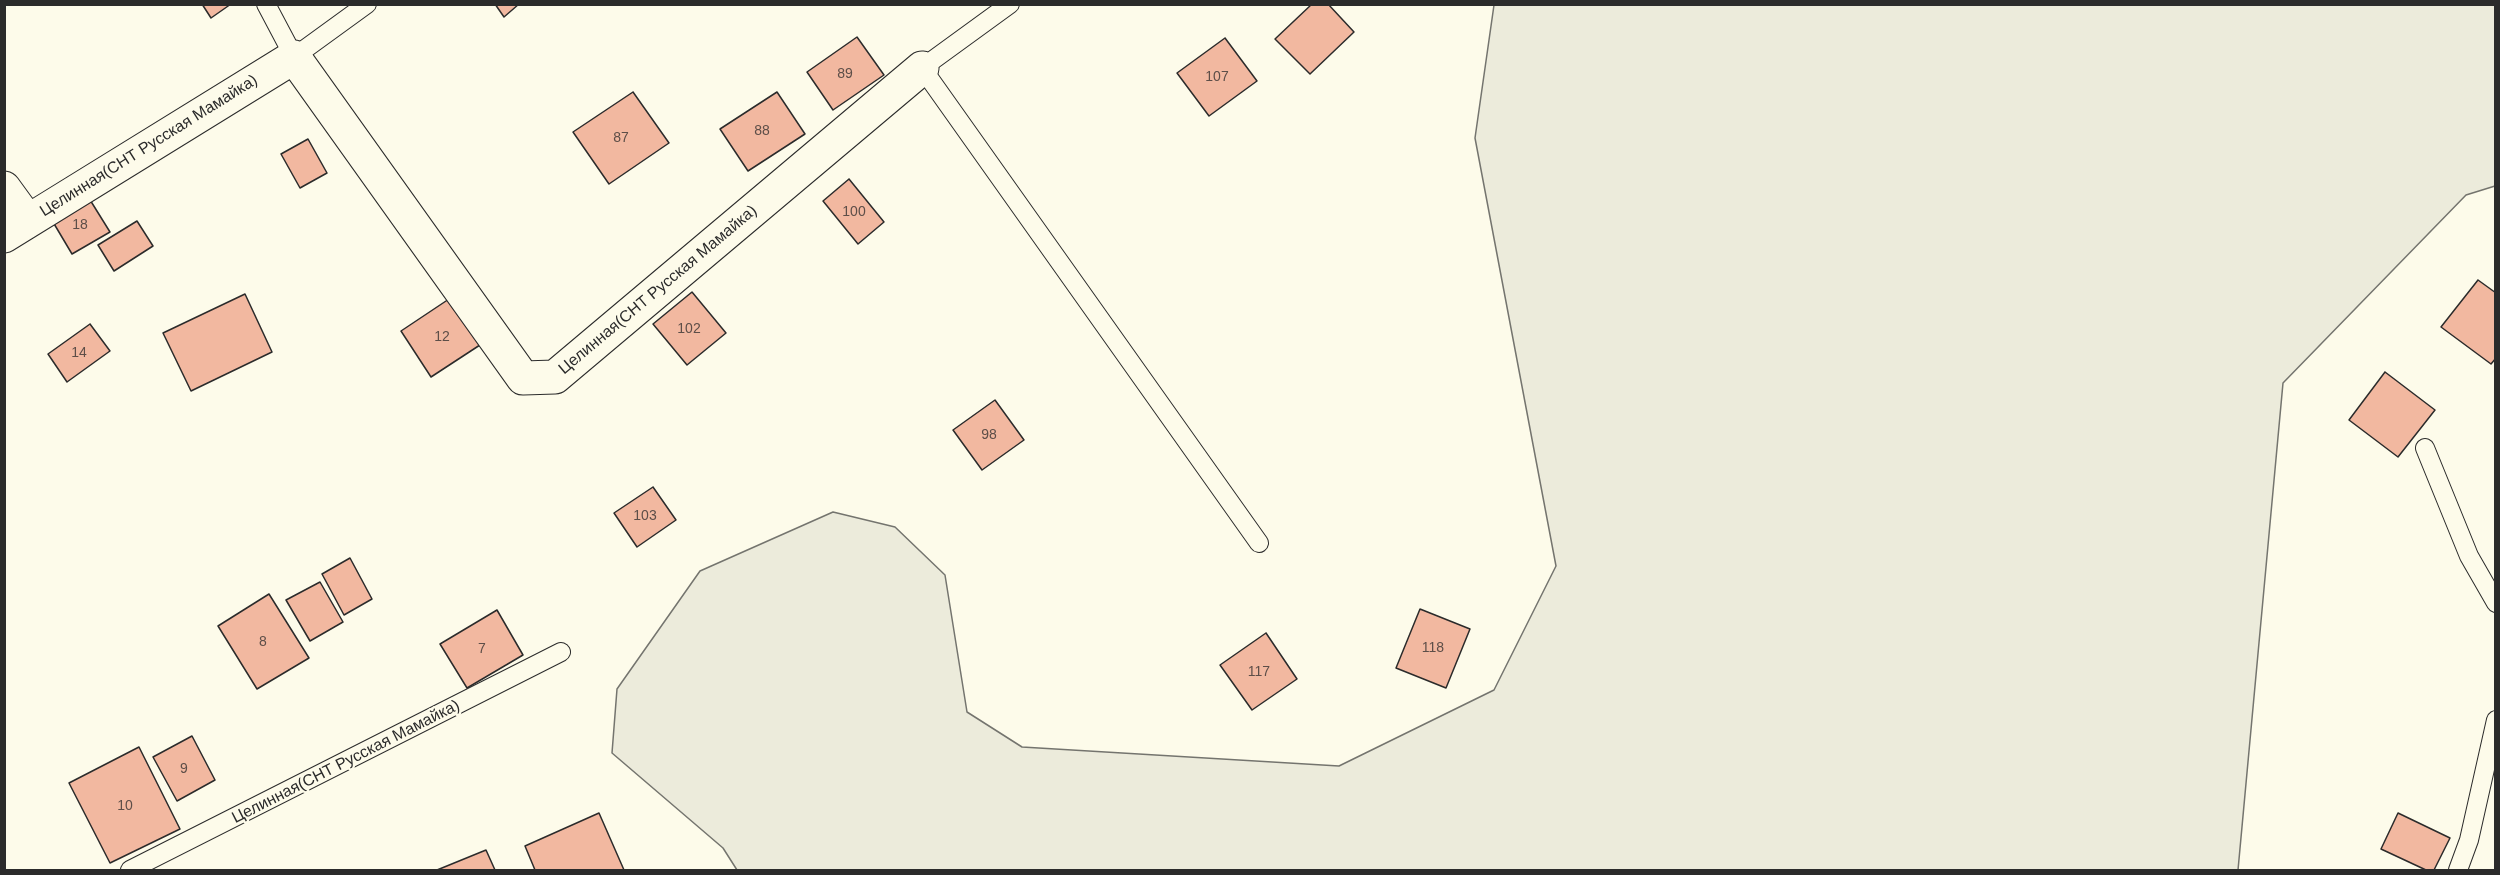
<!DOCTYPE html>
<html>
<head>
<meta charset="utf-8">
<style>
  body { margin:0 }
  #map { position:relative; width:2500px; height:875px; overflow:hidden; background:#fdfbea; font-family:Arial,sans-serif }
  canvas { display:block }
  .frame { position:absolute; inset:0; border:6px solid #2b2b2b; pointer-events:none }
</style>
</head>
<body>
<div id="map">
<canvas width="2500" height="875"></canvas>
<div class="frame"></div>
</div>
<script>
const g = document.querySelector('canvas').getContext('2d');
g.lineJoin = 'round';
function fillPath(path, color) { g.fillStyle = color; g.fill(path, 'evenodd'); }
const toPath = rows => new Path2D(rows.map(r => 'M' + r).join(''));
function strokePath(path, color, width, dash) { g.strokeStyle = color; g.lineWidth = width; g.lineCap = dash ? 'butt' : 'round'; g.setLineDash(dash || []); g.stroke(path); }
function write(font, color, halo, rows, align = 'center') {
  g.font = font + ' Arial,sans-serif'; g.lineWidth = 4.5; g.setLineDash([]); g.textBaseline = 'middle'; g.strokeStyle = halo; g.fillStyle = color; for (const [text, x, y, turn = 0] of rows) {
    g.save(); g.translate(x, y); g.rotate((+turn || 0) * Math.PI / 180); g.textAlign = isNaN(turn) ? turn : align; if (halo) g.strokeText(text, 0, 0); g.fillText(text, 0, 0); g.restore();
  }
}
const green = toPath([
  [1494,5,2495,5,2495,186,2466,195,2283,383,2238,870,737,870,723,848,612,753,617,689,700,571,833,512,895,527,945,575,967,712,1022,747,1339,766,1494,690,1556,566,1475,138,1494,5]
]);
fillPath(green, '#ecebdb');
strokePath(green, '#74746e', 1.5);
const building = toPath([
  [202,4,231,4,211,18,202,4],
  [495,4,519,4,504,17,495,4],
  [1312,4,1328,4,1354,32,1310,74,1275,39,1312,4],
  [857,37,884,75,833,110,807,72,857,37],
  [1225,38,1257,81,1209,116,1177,73,1225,38],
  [633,92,669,143,609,184,573,132,633,92],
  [777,92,805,134,748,171,720,129,777,92],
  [308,139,327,173,300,188,281,154,308,139],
  [849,179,884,222,858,244,823,201,849,179],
  [87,195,110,232,72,254,50,217,87,195],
  [137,221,153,246,114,271,98,245,137,221],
  [2478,280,2496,293,2496,358,2491,364,2441,327,2478,280],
  [692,292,726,333,687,365,653,324,692,292],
  [245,294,272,352,191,391,163,333,245,294],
  [452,297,483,343,431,377,401,331,452,297],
  [90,324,110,351,67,382,48,354,90,324],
  [2385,372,2435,410,2398,457,2349,420,2385,372],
  [995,400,1024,440,982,470,953,430,995,400],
  [653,487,676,520,637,547,614,513,653,487],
  [350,558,372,599,344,615,322,574,350,558],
  [320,582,343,622,310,641,286,600,320,582],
  [269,594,309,658,257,689,218,626,269,594],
  [1420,609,1470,629,1446,688,1396,668,1420,609],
  [497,610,523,655,467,688,440,644,497,610],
  [1266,633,1297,679,1252,710,1220,665,1266,633],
  [192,736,215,780,177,801,153,757,192,736],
  [139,747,180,829,110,863,69,783,139,747],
  [599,813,624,870,535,870,525,846,599,813],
  [2398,813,2450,838,2434,870,2426,870,2381,849,2398,813],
  [486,850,495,870,437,870,486,850]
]);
fillPath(building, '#f2b8a0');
strokePath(building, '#2b2b2b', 1.5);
const service = toPath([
  [266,4,294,57,367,4],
  [1010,4,922,68,1259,543],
  [2425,448,2469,556,2496,603],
  [130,870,561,652],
  [2458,870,2469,840,2496,720]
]);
const minor = toPath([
  [4,188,28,221],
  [4,236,294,57,523,378,555,377,922,68]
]);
strokePath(service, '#2b2b2b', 20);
strokePath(minor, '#2b2b2b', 35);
strokePath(service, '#fdfbea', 18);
strokePath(minor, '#fdfbea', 33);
write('14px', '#5d4e48', null, [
  ["89",845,74],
  ["107",1217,77],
  ["88",762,131],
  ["87",621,138],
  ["100",854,212],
  ["18",80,225],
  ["102",689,329],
  ["12",442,337],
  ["14",79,353],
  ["98",989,435],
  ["103",645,516],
  ["8",263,642],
  ["118",1433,648],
  ["7",482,649],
  ["117",1259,672],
  ["9",184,769],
  ["10",125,806]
]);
write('16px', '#2b2b2b', '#fdfbea', [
  ["Целинная(СНТ Русская Мамайка)",149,146,-32],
  ["Целинная(СНТ Русская Мамайка)",658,290,-40],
  ["Целинная(СНТ Русская Мамайка)",346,762,-27]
]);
</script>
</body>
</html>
